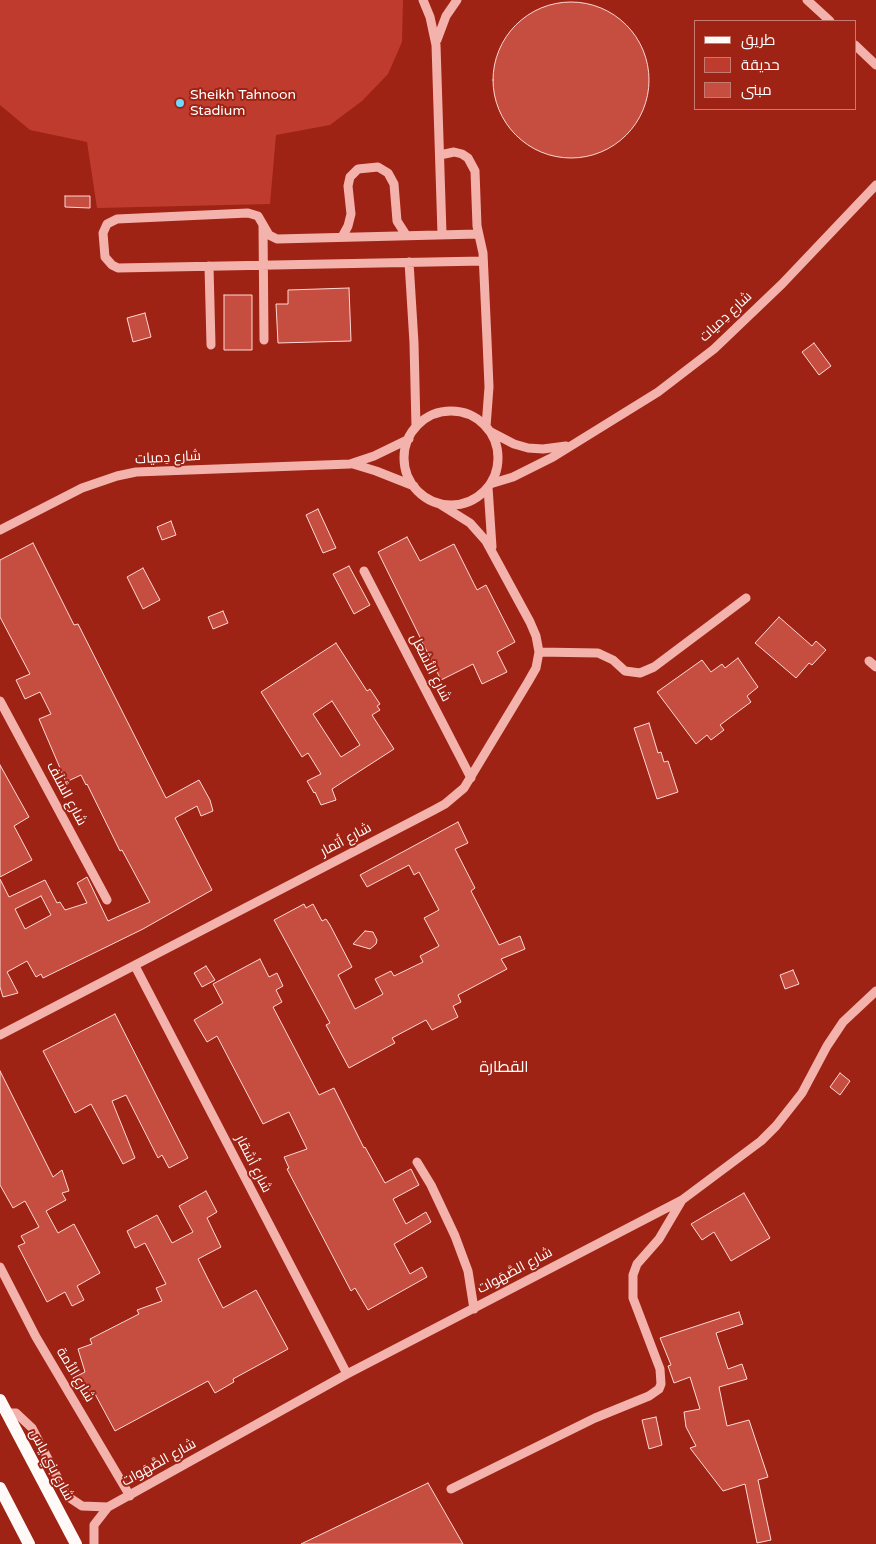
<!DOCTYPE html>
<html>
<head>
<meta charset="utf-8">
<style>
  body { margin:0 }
  #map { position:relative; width:876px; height:1544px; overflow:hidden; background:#9e2314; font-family:"Varela Round",Cairo,sans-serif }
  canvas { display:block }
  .legend { position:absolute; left:694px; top:20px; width:162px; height:90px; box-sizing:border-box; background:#9e2314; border:1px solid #c57b72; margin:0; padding:6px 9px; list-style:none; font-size:15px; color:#fff }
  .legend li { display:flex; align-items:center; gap:10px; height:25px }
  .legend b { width:25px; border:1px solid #c57b72 }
</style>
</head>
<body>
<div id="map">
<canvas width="876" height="1544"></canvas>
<ul class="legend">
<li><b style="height:6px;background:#fff9f8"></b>طريق</li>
<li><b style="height:14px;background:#bf3b2e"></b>حديقة</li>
<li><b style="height:14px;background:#c64e41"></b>مبنى</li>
</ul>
</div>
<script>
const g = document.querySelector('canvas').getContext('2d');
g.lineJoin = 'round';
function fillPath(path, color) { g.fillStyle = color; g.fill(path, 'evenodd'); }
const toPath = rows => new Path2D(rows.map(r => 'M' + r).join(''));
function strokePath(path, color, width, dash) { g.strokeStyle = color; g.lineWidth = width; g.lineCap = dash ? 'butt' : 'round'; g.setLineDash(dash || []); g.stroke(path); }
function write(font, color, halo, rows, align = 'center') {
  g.font = font + ' "Varela Round",Cairo,sans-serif'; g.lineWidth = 4; g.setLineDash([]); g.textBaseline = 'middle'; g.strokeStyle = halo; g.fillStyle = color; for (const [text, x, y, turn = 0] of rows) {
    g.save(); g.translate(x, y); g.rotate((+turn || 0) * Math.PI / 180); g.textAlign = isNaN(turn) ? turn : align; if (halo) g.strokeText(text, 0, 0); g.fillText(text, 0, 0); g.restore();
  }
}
fillPath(toPath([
  [0,0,403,0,402,42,388,74,362,101,330,125,276,135,270,204,97,208,87,142,30,130,0,105]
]), '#bf3b2e');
const building = toPath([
  '493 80a78 78 0 1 1 156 0a78 78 0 1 1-156 0Z',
  [65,196,90,196,90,208,65,207,65,196],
  [349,288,351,341,278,343,276,304,288,304,288,290,349,288],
  [224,295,252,295,252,350,224,350,224,295],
  [145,313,151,337,133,342,127,318,145,313],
  [814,343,831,366,819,375,802,352,814,343],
  [318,509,336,548,323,553,306,515,318,509],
  [171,521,176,535,162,540,157,527,171,521],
  [407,537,420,561,454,544,477,590,486,585,515,642,497,652,507,672,482,684,473,664,441,680,378,552,407,537],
  [33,543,74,625,78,624,166,798,199,780,210,800,213,811,201,816,197,806,175,818,212,890,143,929,43,978,41,974,36,977,27,961,7,972,18,993,3,997,0,987,0,879,9,897,45,880,57,903,60,902,65,910,87,903,77,883,87,877,108,921,150,902,122,850,120,851,87,784,86,785,81,775,66,782,39,719,51,714,40,692,25,699,16,680,30,674,0,617,0,560,33,543],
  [41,896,51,915,25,929,15,909,41,896],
  [349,566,370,605,354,614,333,574,349,566],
  [143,568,160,600,143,609,127,577,143,568],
  [223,611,228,623,213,629,208,617,223,611],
  [779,617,812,646,816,641,826,650,812,665,809,663,796,678,755,643,779,617],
  [336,643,367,691,370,689,380,704,377,706,380,710,372,715,394,749,332,789,336,800,321,805,315,792,314,793,307,781,321,774,308,753,302,757,261,692,336,643],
  [332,701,360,745,341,757,313,714,332,701],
  [738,658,758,687,747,696,751,702,720,725,724,730,711,740,707,735,696,744,657,692,702,660,711,672,722,664,725,668,738,658],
  [649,723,658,753,661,752,664,762,668,761,678,792,657,799,634,728,649,723],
  [0,765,29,817,14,826,32,860,0,877,0,765],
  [458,822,468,843,455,849,475,888,471,891,499,945,520,936,525,949,501,959,507,969,458,995,461,1002,453,1006,458,1017,432,1030,426,1020,392,1038,395,1043,349,1068,326,1025,330,1023,274,920,304,904,306,908,313,904,322,921,326,919,330,925,352,967,338,975,355,1009,372,1000,383,994,375,979,391,971,394,976,423,962,420,956,439,946,424,918,439,910,419,872,414,875,409,865,367,887,360,875,458,822],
  [365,931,373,932,377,940,376,944,370,949,353,944,365,931],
  [260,959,269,977,277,973,283,986,276,990,282,1002,273,1007,319,1095,334,1088,364,1148,365,1147,385,1183,411,1169,419,1185,393,1199,406,1224,426,1212,431,1222,394,1244,410,1274,422,1267,427,1277,368,1310,355,1288,351,1291,287,1169,289,1168,284,1157,307,1149,289,1112,263,1124,217,1036,207,1042,194,1020,223,1003,213,984,260,959],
  [206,966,215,980,202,987,194,973,206,966],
  [793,970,799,984,785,989,780,975,793,970],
  [115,1014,188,1158,169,1168,162,1155,158,1158,126,1095,112,1101,135,1158,123,1164,91,1104,75,1113,43,1051,115,1014],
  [0,1071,53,1177,62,1170,69,1191,62,1193,66,1200,46,1211,58,1233,74,1224,100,1273,77,1286,84,1300,72,1306,65,1292,47,1302,18,1246,25,1243,21,1236,39,1227,25,1201,13,1208,0,1185,0,1071],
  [840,1073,850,1081,840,1095,830,1087,840,1073],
  [206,1191,217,1212,207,1218,221,1247,198,1259,208,1279,223,1308,256,1290,288,1349,233,1379,234,1382,215,1393,208,1381,115,1431,95,1394,84,1400,73,1378,85,1372,78,1349,92,1344,90,1339,139,1314,137,1310,162,1301,156,1288,166,1284,145,1243,135,1248,127,1231,157,1215,172,1243,193,1232,179,1206,206,1191],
  [744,1193,770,1238,731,1261,714,1232,702,1240,691,1224,744,1193],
  [739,1312,743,1324,716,1333,728,1369,742,1364,747,1379,719,1387,727,1426,749,1420,768,1477,758,1480,771,1540,757,1543,745,1484,723,1491,690,1448,696,1446,686,1427,684,1412,700,1409,690,1377,674,1383,668,1366,671,1365,660,1338,739,1312],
  [656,1417,662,1445,649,1449,642,1420,656,1417],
  [428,1483,463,1544,301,1544,428,1483]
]);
fillPath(building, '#c64e41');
strokePath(building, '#fdd8d4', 1);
strokePath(toPath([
  [423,0,430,17,436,45,442,234],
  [807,0,830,21],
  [437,40,446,16,457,0],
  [855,45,876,65],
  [440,155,454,152,462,154,468,158,475,171,477,226,483,253,487,340,489,387,486,427],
  [263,225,264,340],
  [478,234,277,239,269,235,258,216,248,213,117,219,107,224,103,233,105,257,112,265,118,268,483,261],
  [342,237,348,226,351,214,348,186,350,177,358,169,378,167,388,173,394,184,397,221,406,235],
  [409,262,414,343,416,427],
  [209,266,211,345],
  '404 458a47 47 0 1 1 94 0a47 47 0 1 1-94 0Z',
  [491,432,514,444,528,448,543,449,566,446],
  [353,464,376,471,414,486],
  [490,484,513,477,553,457,658,392,714,349,782,284,876,185],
  [488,487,492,547],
  [0,530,82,488,117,476,136,472,350,464,374,456,409,439],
  [364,571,471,778],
  [539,652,598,653,613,660,625,671,640,673,654,667,746,598],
  [869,661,876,667],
  [0,701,107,900],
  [135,966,347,1374],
  [0,1035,434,810,445,804,464,788,528,682,536,668,539,652,536,636,530,622,486,541,470,523,438,503],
  [417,1162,431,1185,455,1236,468,1271,474,1309],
  [0,1267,36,1337,130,1496],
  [7,1413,16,1413,32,1428,67,1496,82,1506,108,1507],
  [451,1489,595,1418,649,1396,659,1389,661,1384,660,1369,633,1298,633,1275,637,1264,659,1239,682,1200],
  [94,1544,94,1525,108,1507,347,1374,682,1200,761,1141,776,1126,802,1093,827,1046,843,1022,876,991]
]), '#f4b2ac', 9);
strokePath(toPath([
  [0,1400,76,1544],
  [0,1488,29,1544]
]), '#fff9f8', 12);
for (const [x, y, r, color] of [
  [180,103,5,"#6edaff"]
]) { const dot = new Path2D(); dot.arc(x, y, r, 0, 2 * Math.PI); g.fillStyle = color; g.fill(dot); strokePath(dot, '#9e2314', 2); }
write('14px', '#fff', '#9e2314', [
  ["Sheikh Tahnoon",190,95],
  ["Stadium",190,111]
], 'left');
write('14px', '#fff', '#9e2314', [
  ["شارع دِميات",726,317,-43],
  ["شارع دِميات",168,458,-3],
  ["شارع الأشعل",430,668,63],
  ["شارع السَّلَف",66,794,62],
  ["شارع أتمار",346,840,-28],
  ["شارع أشقار",253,1164,63],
  ["شارع الصَّهَوات",515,1271,-28],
  ["شارع الأمة",75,1375,59],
  ["شارع الصَّهَوات",159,1463,-29],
  ["شارع بني ياس",51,1465,62]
]);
write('16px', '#fff', '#9e2314', [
  ["القطارة",504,1068]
]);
</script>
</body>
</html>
